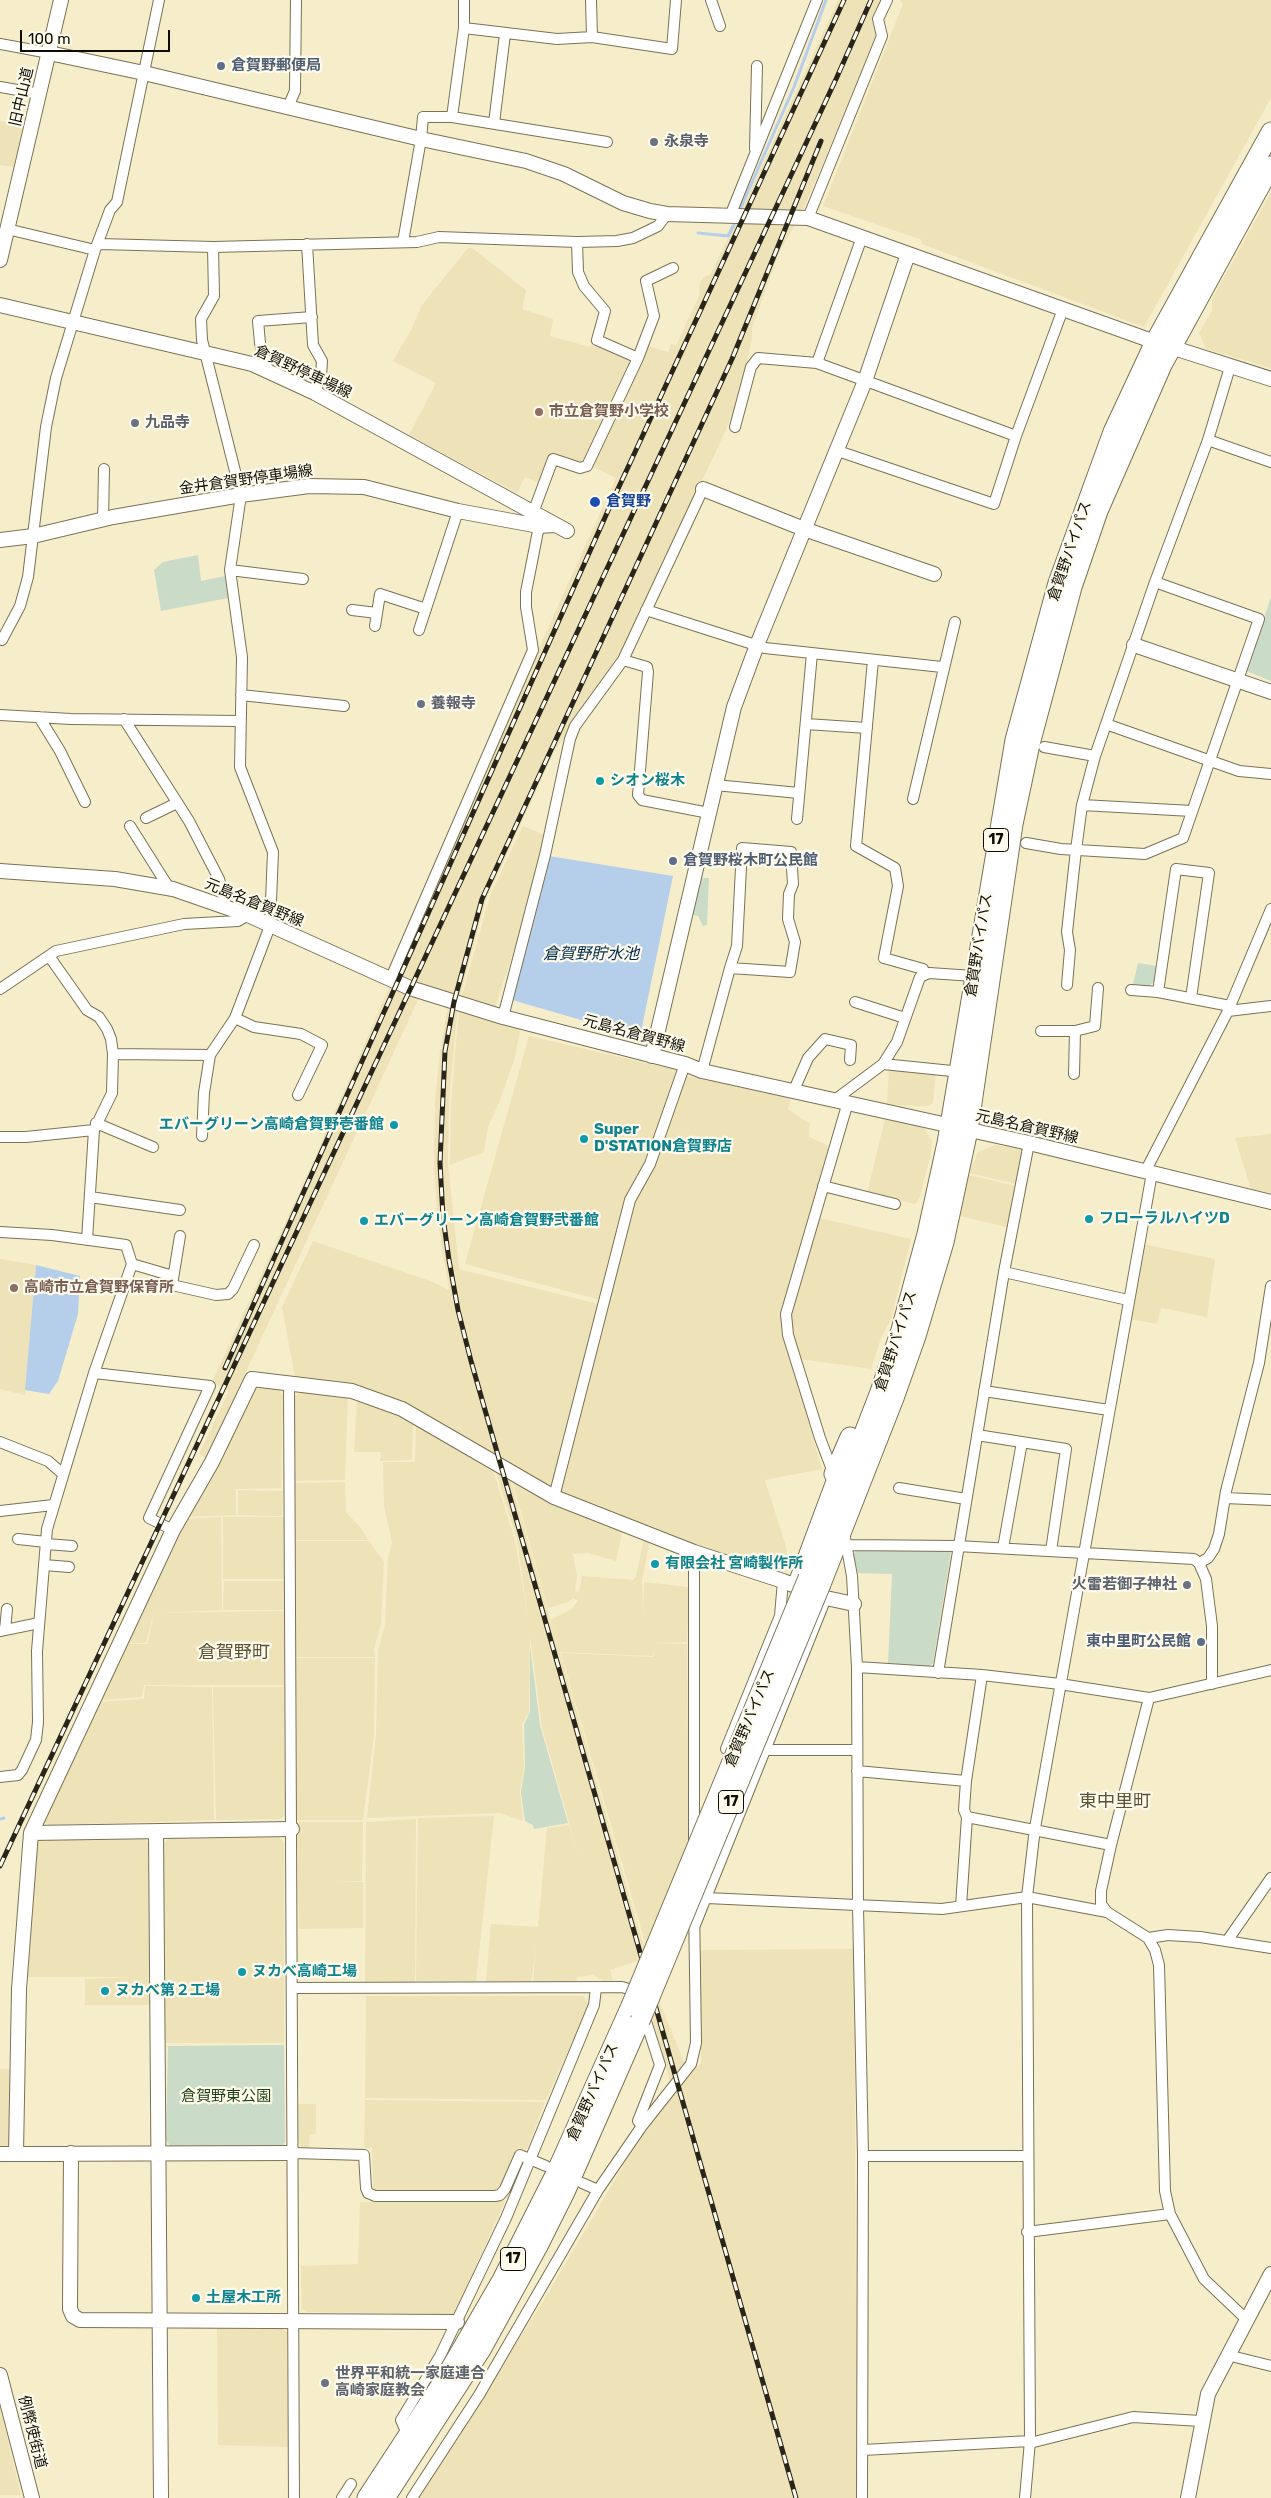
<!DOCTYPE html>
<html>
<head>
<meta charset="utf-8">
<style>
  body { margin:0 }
  #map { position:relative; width:1271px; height:2498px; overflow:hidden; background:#f6eecb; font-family:Rubik,sans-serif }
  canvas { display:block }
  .scale { position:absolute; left:20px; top:30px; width:150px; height:22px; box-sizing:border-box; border:2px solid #0f0c02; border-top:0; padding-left:6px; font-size:15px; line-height:18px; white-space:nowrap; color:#0f0c02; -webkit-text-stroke:4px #fefbed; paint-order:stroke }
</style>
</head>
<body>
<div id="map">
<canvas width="1271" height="2498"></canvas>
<div class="scale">100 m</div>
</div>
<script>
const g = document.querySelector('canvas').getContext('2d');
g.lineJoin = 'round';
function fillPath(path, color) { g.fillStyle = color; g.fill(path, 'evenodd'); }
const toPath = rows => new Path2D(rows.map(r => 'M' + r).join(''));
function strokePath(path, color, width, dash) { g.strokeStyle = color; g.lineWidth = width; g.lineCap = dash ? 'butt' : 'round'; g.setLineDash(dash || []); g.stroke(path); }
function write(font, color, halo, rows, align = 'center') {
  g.font = font + ' Rubik,"Noto Sans JP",sans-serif'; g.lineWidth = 4.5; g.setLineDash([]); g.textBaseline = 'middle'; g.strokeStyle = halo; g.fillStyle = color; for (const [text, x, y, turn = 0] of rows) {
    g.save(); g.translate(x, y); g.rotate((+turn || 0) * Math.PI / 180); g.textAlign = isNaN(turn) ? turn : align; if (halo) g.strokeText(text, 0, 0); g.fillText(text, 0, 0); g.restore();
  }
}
fillPath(toPath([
  [838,0,884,0,877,37,803,210,778,255,752,328,752,340,736,405,725,432,618,661,554,752,486,900,458,1004,449,1103,448,1163,459,1269,598,1304,551,1491,508,1471,661,2006,687,2069,691,2073,701,2063,700,1950,854,1949,857,2498,418,2498,544,2300,626,2161,673,2093,637,1961,610,1970,613,1980,603,1981,593,1975,577,1977,576,1984,533,1983,536,1945,531,1984,489,1984,486,1980,491,1924,538,1927,547,1828,569,1825,579,1858,542,1727,530,1635,529,1713,522,1724,524,1766,520,1791,523,1821,500,1813,367,1818,376,1734,378,1651,385,1625,388,1557,392,1543,384,1505,383,1462,415,1462,416,1423,494,1473,515,1540,529,1624,517,1540,493,1463,409,1409,295,1378,282,1307,313,1241,433,1282,449,1290,437,1217,434,1162,435,1102,440,1051,448,1007,424,987,206,1458,199,1454,229,1391,212,1382,314,1160,492,751,616,478,592,466,648,346,668,352,671,344,676,345,700,294,699,286,703,277,710,275,739,216],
  [900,0,1271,0,1271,98,1144,327,922,244,922,240,823,206,903,4],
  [0,121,23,125,14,167,0,165],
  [1271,192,1271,368,1206,349,1199,333,1212,311,1212,299],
  [468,248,472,248,526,290,522,309,553,319,550,336,590,347,591,345,631,358,632,361,583,465,550,455,540,483,525,477,517,493,409,435,436,383,393,361,411,330,422,305],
  [523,826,545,835,524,919,495,1008,461,999,491,893],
  [459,1010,521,1026,515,1057,499,1103,488,1127,484,1152,450,1165,451,1101],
  [529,1036,676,1070,656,1138,648,1149,641,1173,636,1175,600,1300,465,1264],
  [889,1067,936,1073,933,1103,927,1106,887,1105],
  [686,1076,791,1098,788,1109,810,1124,809,1137,829,1146,781,1327,822,1469,765,1480,787,1550,788,1571,779,1574,560,1497,559,1490,631,1202],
  [886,1115,921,1123,932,1141,930,1157,920,1197,915,1204,867,1193],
  [1271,1134,1271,1193,1251,1189,1235,1138],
  [995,1145,1022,1149,1017,1184,969,1173,978,1152],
  [969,1175,1016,1186,1010,1228,960,1216],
  [819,1218,911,1239,891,1319,881,1338,871,1369,801,1359,792,1332,792,1315],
  [1143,1244,1215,1259,1207,1317,1161,1308,1157,1324,1129,1319],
  [0,1259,36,1265,25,1395,0,1389],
  [261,1385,277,1387,283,1395,281,1488,236,1489,236,1515,185,1517,252,1388],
  [304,1390,348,1396,345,1480,295,1481,295,1396],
  [357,1400,385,1407,413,1422,412,1460,380,1461,381,1452,354,1452],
  [512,1480,623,1529,616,1561,588,1553,573,1554,577,1576,575,1591,579,1592,582,1576,633,1580,636,1577,644,1537,650,1540,642,1580,643,1618,644,1582,688,1587,688,1619,666,1618,688,1619,687,1642,654,1643,687,1644,689,1846,647,1949,561,1653,654,1657,654,1650,653,1656,560,1652,550,1620,572,1609,578,1600,573,1598,568,1602,548,1608],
  [345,1482,346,1512,361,1528,368,1540,295,1540,295,1483],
  [238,1490,283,1491,282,1516,238,1515],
  [221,1517,222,1610,156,1613,284,1611,284,1685,144,1685,142,1697,101,1700,126,1644,148,1644,154,1612,146,1643,126,1643,185,1519],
  [223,1517,284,1517,284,1579,223,1579],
  [369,1541,384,1562,381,1624,374,1649,375,1657,296,1657,295,1541],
  [224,1581,284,1581,284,1610,223,1610],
  [296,1658,375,1658,374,1735,363,1820,297,1820],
  [145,1686,212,1687,214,1820,49,1825,44,1822,98,1702,144,1699],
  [213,1687,284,1687,285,1815,280,1819,216,1820],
  [494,1816,476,1981,416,1981,418,1818],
  [416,1819,415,1982,365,1982,366,1822],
  [297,1822,363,1822,362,1881,332,1882,363,1882,363,1928,299,1929],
  [142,1836,151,1846,163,1977,163,1845,168,1839,279,1837,284,1843,284,2043,164,2043,163,2005,85,2005,85,1979,134,1977,26,1977,36,1847,40,1841],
  [366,1996,583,1996,589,2005,546,2100,365,2098],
  [0,2069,14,2069,13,2141,6,2147,0,2147],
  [365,2100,545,2102,527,2149,518,2148,501,2186,493,2191,378,2192,373,2187,372,2148,364,2148],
  [298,2104,316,2104,316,2134,310,2134,309,2148,301,2147,298,2141],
  [505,2201,455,2314,306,2312,302,2308,301,2266,358,2264,360,2202],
  [217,2326,280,2328,287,2332,288,2447,218,2445],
  [0,2408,21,2495,0,2495]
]), '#ede2b8');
fillPath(toPath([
  [198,555,201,581,225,576,228,598,161,611,154,570,163,562],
  [1271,597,1271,681,1246,671],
  [702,878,709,878,707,925,703,926,698,916,692,915],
  [1138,963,1157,966,1155,981,1148,987,1133,984],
  [858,1548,951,1551,933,1663,929,1667,888,1663,892,1574,858,1573,853,1555],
  [530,1646,540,1725,568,1823,534,1829,533,1825,525,1821,521,1792,525,1766,524,1725,530,1712],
  [284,2045,285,2142,280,2149,171,2147,166,2140,168,2046]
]), '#cadbc7');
fillPath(toPath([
  [549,856,673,876,640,1037,512,1000],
  [36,1265,80,1276,78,1314,58,1381,49,1394,25,1390]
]), '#b5cfea');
strokePath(toPath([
  [739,212,794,87,826,0],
  [698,233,728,236,736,220],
  [0,1819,4,1818]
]), '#b5cfea', 3);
const street = toPath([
  [591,0,592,37],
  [711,0,720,26],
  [464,28,557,39,592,37,672,49,676,0],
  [0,44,49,53],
  [0,87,40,94],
  [288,107,295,91,296,0],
  [452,117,464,28,464,0],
  [494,123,505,34],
  [755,149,757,66],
  [730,216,817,0],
  [808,218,882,36,878,19,887,0],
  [7,229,95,250],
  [403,242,421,139,423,117,452,117,607,142],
  [99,244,213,247,417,242,439,237,577,242,617,241,633,238,658,226,667,214],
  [307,244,313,345,322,361,321,376,315,393],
  [638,358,654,316,646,281,673,268],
  [817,363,862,237],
  [268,371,260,343,258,321,312,317],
  [735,427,751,367,758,358,817,363,1016,436,994,504,838,451],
  [1016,436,1063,309],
  [1208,440,1271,462],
  [533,513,553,459,580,468,587,466,638,358,597,340,605,311,584,286,578,272,577,242],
  [103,520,104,469],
  [230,570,303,579],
  [352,610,377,613],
  [646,610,765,648,942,667],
  [375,626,380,594,426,609],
  [419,630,458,511],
  [2,640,20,606,28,577,46,427,56,378,95,250,110,210,117,202,159,0],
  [623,660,647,667,648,672,638,795,642,800,709,813],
  [873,660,856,846,895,868,898,886,884,958,923,969,924,974],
  [241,695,344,706],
  [0,715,71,719,240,721],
  [39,717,60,751,85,802],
  [124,719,189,821,219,879,226,906],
  [806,724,867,728],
  [1106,724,1239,771,1271,774],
  [1044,747,1095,756],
  [715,785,799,793],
  [913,799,955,622],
  [1082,805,1192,811],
  [146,818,177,803],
  [797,819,812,653],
  [130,826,169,888],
  [1026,843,1061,849,1145,854,1183,838,1259,619,1155,582],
  [49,956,87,1010,99,1017,107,1029,111,1039,113,1054],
  [390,980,533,650,526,607,526,592,539,526],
  [1067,985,1070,950,1067,932,1076,850,1082,805,1095,756,1155,582,1208,440,1230,367],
  [0,989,56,951,184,924,238,921,248,915],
  [1131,990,1158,992,1230,1006],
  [1158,992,1176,869,1209,873,1191,998],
  [855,1002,905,1018],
  [1228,1011,1271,1006],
  [503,1017,545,855,570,739,575,726,623,660,703,489],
  [235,1018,254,1027,301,1034,322,1045,298,1095],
  [1041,1031,1075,1031,1095,1026,1098,988],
  [883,1064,952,1071],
  [702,1071,730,968,737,946,742,848,791,852,793,884,789,894,788,919,795,942,790,972,730,968],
  [1074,1074,1075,1031],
  [794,1090,808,1058,825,1039,851,1045,850,1060],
  [836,1099,883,1064,897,1042,920,977,929,973,974,976],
  [96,1123,153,1147],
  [202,1136,204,1093,210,1055],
  [0,1137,26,1137,94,1130],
  [1145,1172,1228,1011,1271,909],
  [823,1186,895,1204],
  [90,1197,180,1210],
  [0,1232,52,1235,126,1245,132,1264,94,1373,47,1529,37,1651,38,1722,36,1740,22,1770,18,1775,0,1777],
  [180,1236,172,1285,216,1295,228,1294,233,1289,254,1245],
  [87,1240,94,1130,112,1093,113,1054,210,1055,235,1018,270,926,273,852,240,767,242,657,230,570,241,495,202,340,201,319,214,296,213,247],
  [132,1264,173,1276],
  [1004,1272,1128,1300],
  [94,1373,210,1386,149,1518,173,1530],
  [289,1383,294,2498],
  [984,1391,1109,1410],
  [977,1435,1066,1449,1051,1551],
  [0,1442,48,1461,63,1474],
  [834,1475,820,1438,788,1335,786,1314,848,1102],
  [899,1488,966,1499],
  [554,1497,630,1200,650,1164,685,1064],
  [1225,1498,1271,1500],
  [0,1511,53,1505],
  [845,1538,852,1576,857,1667,858,1906,863,2156,862,2498],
  [18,1539,46,1542],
  [46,1544,72,1546],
  [846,1545,957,1546,1194,1559,1199,1563,1206,1579,1212,1626,1212,1684],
  [1003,1548,1022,1442],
  [1199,1563,1208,1558,1214,1549,1219,1534,1226,1491,1259,1363,1271,1286],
  [44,1565,69,1567],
  [793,1584,834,1474],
  [5,1630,7,1609],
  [0,1631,39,1623],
  [857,1667,982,1675,1060,1684,1149,1698,1271,1670],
  [938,1673,1004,1272,1029,1143],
  [982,1675,966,1781,964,1810,967,1817,1111,1845],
  [1149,1698,1111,1845,1101,1891,1101,1904,1107,1912,1148,1938,1155,1950,1159,1965,1165,2191,1170,2214,1204,2279,1246,2319],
  [726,1749,780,1616,783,1581],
  [765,1750,857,1750],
  [857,1771,966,1781],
  [694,1843,694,1552],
  [707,1898,942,1909,1027,1897,1107,1912],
  [961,1906,967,1817],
  [695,1925,826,1598],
  [1148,1938,1168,1935,1200,1937,1271,1948],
  [1227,1941,1271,1878],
  [293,1988,622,1987,635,1991,637,1997],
  [642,2126,638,2121,660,2065,644,2015],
  [293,2153,364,2155,366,2188,368,2193,375,2196,495,2196,500,2195,505,2189,520,2155,546,2166],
  [863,2156,1027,2156],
  [582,2183,598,2190],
  [1027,2232,1170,2214],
  [1227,2355,1271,2366],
  [408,2436,401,2420,440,2356,506,2218,594,2005,596,1988],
  [1030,2443,1133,2417,1201,2421],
  [863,2450,1030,2441],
  [342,2498,351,2484],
  [412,2498,479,2395,598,2190,642,2126,691,2064,696,2043,694,1903],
  [1025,2498,1030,2441,1027,1897,1035,1828,1152,1173]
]);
const secondary = toPath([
  [49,53,144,73,421,139,526,161,564,174,623,203,650,211,667,214,808,218,1155,342,1271,379],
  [0,260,61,0],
  [0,305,252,364,315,393,567,531],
  [703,489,804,529,934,574],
  [0,540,33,536,113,517,241,495,309,486,364,487,458,511,539,526,554,525],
  [1134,645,1271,692],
  [0,871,115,879,173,889,248,915,410,988,503,1017,685,1064,702,1071,1029,1143,1271,1202],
  [652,1056,734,707,757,645,865,381,908,254],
  [156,1832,161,2498],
  [31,1833,292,1829],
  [16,2153,19,1989,31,1833,173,1530,212,1462,252,1379,352,1391,402,1409,554,1497,694,1552,783,1581,826,1598,854,1604],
  [71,2153,70,2309,73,2316,80,2320,457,2322],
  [0,2154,293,2153],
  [0,2375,32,2498],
  [1188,2498,1208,2394,1271,2274]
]);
const highway = toPath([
  [834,1474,850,1437],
  [808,1578,880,1392,901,1330,927,1234,947,1143,1015,740,1058,583,1113,432,1155,342,1271,132],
  [821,1584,894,1398,916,1336,944,1242,968,1130,1013,824,1030,744,1072,587,1098,511,1162,365,1271,166],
  [367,2498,441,2385,502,2280,555,2175,631,2006],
  [385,2498,482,2348,538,2246,565,2192,640,2021]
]);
strokePath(street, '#7a7253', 12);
strokePath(secondary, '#7a7253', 16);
strokePath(highway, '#7a7253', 21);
strokePath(street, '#fff', 10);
strokePath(secondary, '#fff', 14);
strokePath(highway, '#fff', 19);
const rail = toPath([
  [225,1368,611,504,844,0],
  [0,1866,837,77,871,0],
  [796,2498,471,1361,458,1310,449,1260,443,1217,440,1163,445,1051,454,1002,482,899,732,359,821,141]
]);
strokePath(rail, '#292518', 5);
strokePath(rail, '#fefbed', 3, [9]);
const highwayBridge = toPath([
  [631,2006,808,1578],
  [640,2021,821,1584]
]);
strokePath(highwayBridge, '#7a7253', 21, []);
strokePath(highwayBridge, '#fff', 19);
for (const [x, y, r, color] of [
  [221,66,5,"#5c6f8a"],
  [654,142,5,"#6b7280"],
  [539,412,5,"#8d6e63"],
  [135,423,5,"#6b7280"],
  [595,502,6,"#1a4fb4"],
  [421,704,5,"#6b7280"],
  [600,781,5,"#0f9aa8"],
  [673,861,5,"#5c6f8a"],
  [394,1125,5,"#0f9aa8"],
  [584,1139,5,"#0f9aa8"],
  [1089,1219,5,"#0f9aa8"],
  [364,1221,5,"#0f9aa8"],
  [14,1288,5,"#8d6e63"],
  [655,1564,5,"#0f9aa8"],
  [1187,1585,5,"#6b7280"],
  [1201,1642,5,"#5c6f8a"],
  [242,1972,5,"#0f9aa8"],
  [105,1991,5,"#0f9aa8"],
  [196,2298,5,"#0f9aa8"],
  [325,2383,5,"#6b7280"]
]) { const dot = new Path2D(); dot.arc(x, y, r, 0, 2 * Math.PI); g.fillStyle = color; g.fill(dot); strokePath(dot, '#fefbed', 2); }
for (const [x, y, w] of [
  [996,840,25],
  [731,1802,25],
  [513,2259,25]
]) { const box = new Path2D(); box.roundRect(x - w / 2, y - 11.5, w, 23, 4); g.fillStyle = '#fefbed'; g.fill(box); strokePath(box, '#0f0c02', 1); }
write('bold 14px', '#0f0c02', null, [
  ["17",996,840],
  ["17",731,1802],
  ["17",513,2259]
]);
write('bold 15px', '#4e5e75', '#fefbed', [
  ["倉賀野郵便局",231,66],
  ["倉賀野桜木町公民館",683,861],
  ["東中里町公民館",1191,1642,"right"]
], 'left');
write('15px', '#0f0c02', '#fefbed', [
  ["旧中山道",22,97,-77],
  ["倉賀野停車場線",303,372,25],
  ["金井倉賀野停車場線",246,480,-8],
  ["倉賀野バイパス",1070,551,-71],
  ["元島名倉賀野線",254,903,22],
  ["倉賀野バイパス",979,945,-81],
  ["元島名倉賀野線",634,1034,15],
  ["元島名倉賀野線",1027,1127,13],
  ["倉賀野バイパス",896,1341,-72],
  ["倉賀野バイパス",750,1718,-67],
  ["倉賀野バイパス",593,2092,-66],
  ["例幣使街道",32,2432,76]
]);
write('bold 15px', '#5b616d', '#fefbed', [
  ["永泉寺",664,142],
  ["九品寺",145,423],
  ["養報寺",431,704],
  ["火雷若御子神社",1177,1585,"right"],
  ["世界平和統一家庭連合",335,2374],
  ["高崎家庭教会",335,2391]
], 'left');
write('bold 15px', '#785e54', '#fefbed', [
  ["市立倉賀野小学校",549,412],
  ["高崎市立倉賀野保育所",24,1288]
], 'left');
write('bold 15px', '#164399', '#fefbed', [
  ["倉賀野",606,502]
], 'left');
write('bold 15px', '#0d838f', '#fefbed', [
  ["シオン桜木",610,781],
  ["エバーグリーン高崎倉賀野壱番館",384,1125,"right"],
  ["Super",594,1130],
  ["D'STATION倉賀野店",594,1147],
  ["フローラルハイツD",1099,1219],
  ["エバーグリーン高崎倉賀野弐番館",374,1221],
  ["有限会社 宮崎製作所",665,1564],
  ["ヌカべ高崎工場",252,1972],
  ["ヌカべ第２工場",115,1991],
  ["土屋木工所",206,2298]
], 'left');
write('15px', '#1d3f17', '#fefbed', [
  ["倉賀野東公園",226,2097]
]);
write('italic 16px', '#012b4d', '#fefbed', [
  ["倉賀野貯水池",591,954]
]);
write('18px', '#5b5335', '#fefbed', [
  ["倉賀野町",234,1653],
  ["東中里町",1115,1802]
]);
</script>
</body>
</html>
